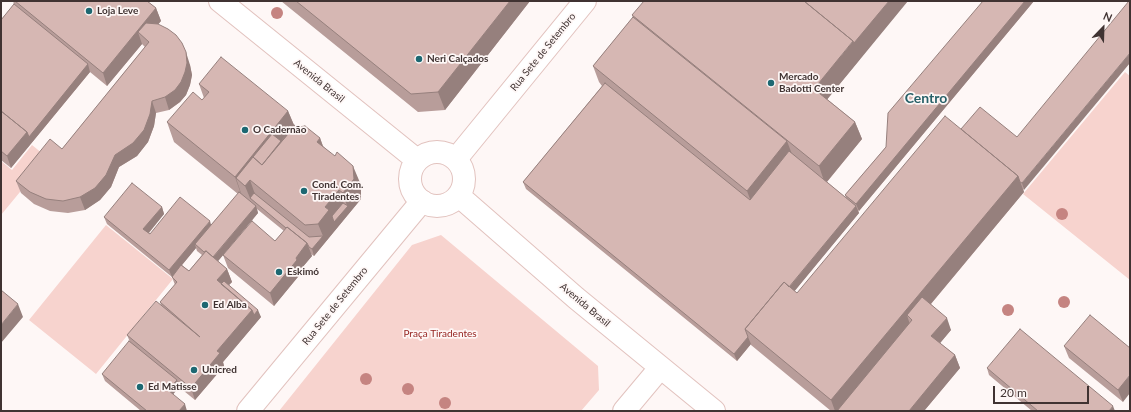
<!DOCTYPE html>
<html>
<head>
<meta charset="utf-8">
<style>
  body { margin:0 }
  #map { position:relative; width:1131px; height:412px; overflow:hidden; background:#fef7f6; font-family:Lato,sans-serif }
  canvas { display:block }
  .frame { position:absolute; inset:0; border:2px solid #403332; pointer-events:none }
  .north { position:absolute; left:1083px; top:8px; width:40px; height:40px; -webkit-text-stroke:3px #fef7f6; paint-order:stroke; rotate:23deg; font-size:11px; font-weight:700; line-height:16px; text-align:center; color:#403332 }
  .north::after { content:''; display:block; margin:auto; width:14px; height:18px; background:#403332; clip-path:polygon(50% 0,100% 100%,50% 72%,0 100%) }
  .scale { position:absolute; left:993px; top:386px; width:96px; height:18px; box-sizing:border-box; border:2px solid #403332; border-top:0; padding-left:5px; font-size:12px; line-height:14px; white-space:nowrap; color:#403332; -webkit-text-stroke:3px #fef7f6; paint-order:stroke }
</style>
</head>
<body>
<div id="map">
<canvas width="1131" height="412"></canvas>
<div class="frame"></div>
<div class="north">N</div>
<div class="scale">20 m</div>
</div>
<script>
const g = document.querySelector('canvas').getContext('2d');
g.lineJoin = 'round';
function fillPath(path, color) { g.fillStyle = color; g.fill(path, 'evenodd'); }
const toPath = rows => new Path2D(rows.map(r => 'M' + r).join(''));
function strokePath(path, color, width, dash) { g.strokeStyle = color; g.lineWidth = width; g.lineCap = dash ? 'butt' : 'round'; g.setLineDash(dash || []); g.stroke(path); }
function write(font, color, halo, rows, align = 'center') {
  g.font = font + ' Lato,sans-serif'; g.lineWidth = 3.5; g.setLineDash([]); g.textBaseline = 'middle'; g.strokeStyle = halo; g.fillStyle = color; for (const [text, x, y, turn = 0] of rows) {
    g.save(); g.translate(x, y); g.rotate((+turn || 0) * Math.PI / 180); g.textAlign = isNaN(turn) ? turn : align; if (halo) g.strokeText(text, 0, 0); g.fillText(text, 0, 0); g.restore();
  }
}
fillPath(toPath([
  [1125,72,1130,76,1130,280,1023,194],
  [32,145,48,158,1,215,1,161,12,170],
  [106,225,173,279,96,374,29,320],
  [441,235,598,366,599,390,581,411,279,411,412,245]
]), '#f7d3ce');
const street = toPath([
  [456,159,585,1],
  [248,411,422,201]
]);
const secondary = toPath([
  [220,1,417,160],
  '410 179a27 27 0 1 1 54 0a27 27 0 1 1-54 0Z',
  [459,196,576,298,714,411],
  [624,411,660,368]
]);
strokePath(street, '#e2c2be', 24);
strokePath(secondary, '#e2c2be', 24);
strokePath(street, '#fff', 22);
strokePath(secondary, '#fff', 22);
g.fillStyle = '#c58481';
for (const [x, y] of [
  [277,13],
  [1062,214],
  [1064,302],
  [1008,310],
  [366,379],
  [408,389],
  [445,403]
]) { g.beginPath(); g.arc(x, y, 6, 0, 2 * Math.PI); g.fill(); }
fillPath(toPath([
  [13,1,147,1,156,8,161,21,158,24,190,65,192,75,190,85,186,95,180,102,169,110,156,113,154,126,148,142,137,156,119,167,111,187,100,200,85,210,68,213,50,211,34,204,21,193,16,181,62,149,145,47,142,44,107,86,90,72,11,168,1,160,1,20,14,4],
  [281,1,530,1,445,110,418,112],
  [983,1,1034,1,859,211,858,210,859,213,794,291,797,293,961,129,1017,137,1024,190,1023,189,1024,192,931,304,951,330,940,343,955,355,960,368,924,411,831,411,751,345,751,344,737,361,526,189,523,182,602,86,599,82,593,66,633,17,632,15,860,59,827,99,855,122,862,139,827,182,846,198,845,195,886,147],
  [199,84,288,111,294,125,296,127,320,138,323,146,361,185,361,199,314,256,311,254,312,256,301,269,302,272,274,306,228,268,223,255,275,241,284,231,257,209,258,213,218,261,227,269,232,282,229,285,261,317,223,362,224,366,195,400,179,387,173,394,187,411,141,411,105,381,102,374,130,342,127,335,161,305,160,302,175,285,172,277,107,224,104,217,162,207,164,214,149,233,150,234,211,225,238,194,174,142,167,122,202,100,204,98],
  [196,248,197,251,202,255,189,271,182,265],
  [1064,346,1130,348,1123,402,1069,358],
  [987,368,1115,411,1032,411,989,375]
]), '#b89d9a');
fillPath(toPath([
  [510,1,530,1,445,110,438,92],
  [889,1,908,1,821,107,814,89,853,41],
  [1025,1,1034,1,859,211,856,204],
  [156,8,161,21,146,39,138,32,142,44,107,86,103,73],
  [186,52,190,65,192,75,190,85,186,95,180,102,169,110,165,97],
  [1130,53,1130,63,1024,190,1022,183],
  [88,64,90,72,11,168,7,156,27,132],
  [152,101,156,113,154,126,148,142,137,156,119,167,111,187,100,200,85,210,80,197,115,155],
  [288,111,296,130,250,180,257,200,250,198,245,186,236,178,242,196,242,197,235,177],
  [855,122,862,139,825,184,819,166],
  [320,138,327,158,317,142],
  [787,141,793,157,753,207,747,191],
  [353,166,361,185,361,199,314,256,312,249,323,236,318,224,325,207,339,190,345,208,347,206,343,193],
  [1018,176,1024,192,914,324,912,320,907,315,911,328,841,411,835,411,831,400],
  [256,206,258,213,214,266,212,259],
  [856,206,859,213,756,338,751,334],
  [162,207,164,214,146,236,143,229],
  [210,221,212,228,195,244,196,248,172,277,169,270],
  [307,243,312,256,301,269,302,272,274,306,270,293,296,258],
  [227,269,232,282,224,290,217,280],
  [18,304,23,317,1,343,1,325],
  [252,310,258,310,261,317,223,362,224,366,195,400,191,388,217,351],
  [947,318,951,330,936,348,931,336],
  [748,337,751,344,737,361,734,354],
  [955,355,960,368,924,411,909,411],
  [1130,375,1130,393,1123,402,1118,390],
  [177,380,179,387,171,397,168,390],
  [185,404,187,411,179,411],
  [1113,406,1115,411,1109,411]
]), '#96807d');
const building = toPath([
  [15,1,147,1,156,8,103,73,15,1],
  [296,1,510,1,438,92,411,94,296,1],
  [644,1,804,1,853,41,814,89,855,122,819,166,632,15,644,1],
  [804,1,889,1,854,43,853,41,804,1],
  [983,1,1025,1,856,204,845,195,886,147,888,113,983,1],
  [1129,1,1130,1,1130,53,1022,183,1020,182,1018,176,961,129,980,107,1017,137,1129,1],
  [14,4,88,64,29,137,27,132,1,111,1,20,14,4],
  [633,17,787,141,747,191,593,66,633,17],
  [146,23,158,24,168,29,176,35,182,43,186,52,187,63,185,72,181,82,175,90,165,97,152,101,150,114,144,130,133,143,115,155,106,175,95,188,80,197,63,201,46,199,30,192,16,181,50,139,62,149,149,42,138,32,146,23],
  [221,57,288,111,235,177,167,122,193,92,202,100,209,92,199,84,221,57],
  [605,83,750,200,789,151,856,206,789,287,784,282,745,329,748,337,734,354,523,182,605,83],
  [1,111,27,132,7,156,1,151,1,111],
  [945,116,1018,176,831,400,745,329,784,282,797,293,945,116],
  [294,125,296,127,293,128,281,142,281,141,294,125],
  [305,126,320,138,317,142,335,156,337,152,353,166,354,179,343,193,339,190,325,207,329,210,318,224,305,225,250,180,245,186,236,178,253,157,262,165,293,128,305,126],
  [272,134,281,141,262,165,253,157,272,134],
  [132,183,162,207,143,229,150,234,180,197,210,221,169,270,104,217,132,183],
  [239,192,256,206,213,257,206,251,204,252,195,244,239,192],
  [254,193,309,237,323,236,312,249,309,247,307,243,287,227,286,228,250,198,254,193],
  [343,203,348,206,334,222,332,216,343,203],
  [252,221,275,241,287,227,307,243,296,258,297,260,270,293,223,255,252,221],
  [206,251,227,269,217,280,252,310,217,351,220,353,191,388,127,335,156,301,200,337,160,302,177,282,172,277,181,265,189,271,206,251],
  [224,281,258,310,254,315,252,310,221,284,224,281],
  [1,290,18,304,1,325,1,290],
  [922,297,947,318,931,336,955,355,909,411,837,411,912,320,907,315,922,297],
  [1090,315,1130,348,1130,375,1118,390,1064,346,1090,315],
  [1020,329,1113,406,1109,411,1038,411,987,368,1020,329],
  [129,341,177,380,168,390,185,404,179,411,147,411,102,374,129,341]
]);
fillPath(building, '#d6b7b3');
strokePath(building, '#96807d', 1);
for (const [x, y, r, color] of [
  [89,11,4,"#1d6872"],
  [419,59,4,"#1d6872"],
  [771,83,4,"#1d6872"],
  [245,130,4,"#1d6872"],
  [304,191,4,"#1d6872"],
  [279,272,4,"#1d6872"],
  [205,305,4,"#1d6872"],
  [194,370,4,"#1d6872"],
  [140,387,4,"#1d6872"]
]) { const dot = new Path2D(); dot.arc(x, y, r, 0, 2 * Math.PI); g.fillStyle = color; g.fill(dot); strokePath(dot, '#fef7f6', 1.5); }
write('bold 10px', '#403332', '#fef7f6', [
  ["Loja Leve",97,11],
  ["Neri Calçados",427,59],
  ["Mercado",779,77],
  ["Badotti Center",779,89],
  ["O Cadernão",253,130],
  ["Cond. Com.",312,185],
  ["Tiradentes",312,197],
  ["Eskimó",287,272],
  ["Ed Alba",213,305],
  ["Unicred",202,370],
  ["Ed Matisse",148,387]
], 'left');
write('10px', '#403332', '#fef7f6', [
  ["Rua Sete de Setembro",543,52,-51],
  ["Avenida Brasil",319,81,39],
  ["Avenida Brasil",585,305,40],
  ["Rua Sete de Setembro",335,306,-51]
]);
write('10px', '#962522', '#fef7f6', [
  ["Praça Tiradentes",440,334]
]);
write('bold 14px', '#276068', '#fef7f6', [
  ["Centro",926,98]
]);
</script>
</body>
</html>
